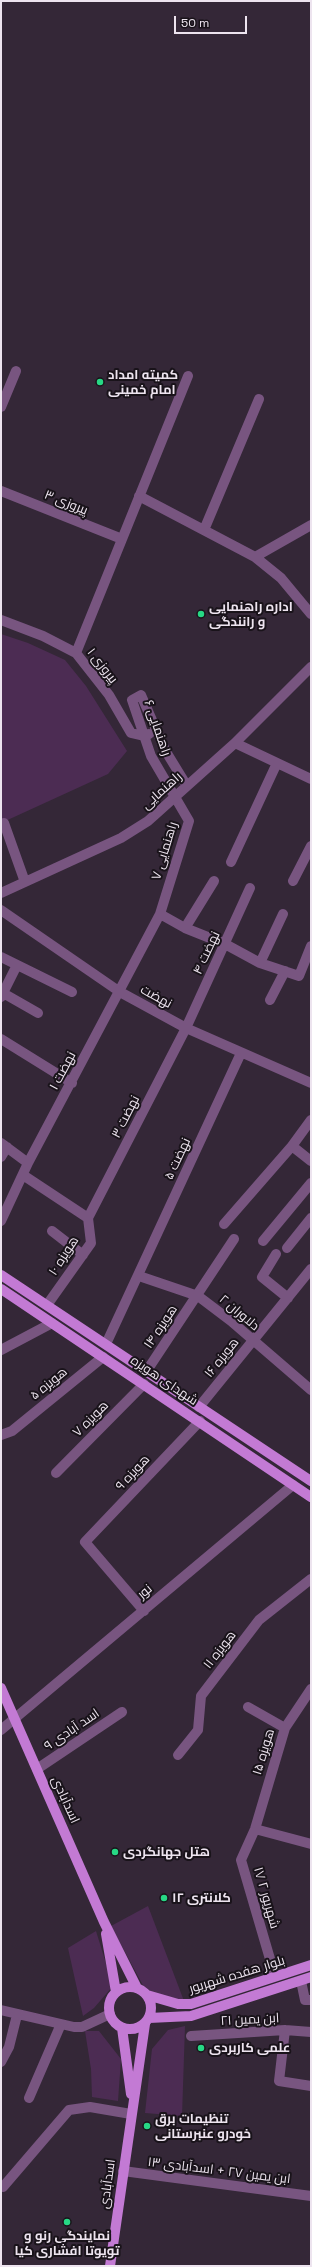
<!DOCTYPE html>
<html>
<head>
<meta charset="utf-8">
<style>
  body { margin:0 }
  #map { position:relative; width:312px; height:2267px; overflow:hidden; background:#342737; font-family:"Space Grotesk",sans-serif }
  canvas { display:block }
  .frame { position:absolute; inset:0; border:2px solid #ede4ef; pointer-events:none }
  .scale { position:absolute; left:174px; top:16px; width:73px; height:18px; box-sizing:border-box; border:2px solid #ede4ef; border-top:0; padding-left:5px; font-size:12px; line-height:14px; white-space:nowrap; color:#ede4ef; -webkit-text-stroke:3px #19131a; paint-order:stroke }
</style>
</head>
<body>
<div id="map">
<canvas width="312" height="2267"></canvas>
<div class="frame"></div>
<div class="scale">50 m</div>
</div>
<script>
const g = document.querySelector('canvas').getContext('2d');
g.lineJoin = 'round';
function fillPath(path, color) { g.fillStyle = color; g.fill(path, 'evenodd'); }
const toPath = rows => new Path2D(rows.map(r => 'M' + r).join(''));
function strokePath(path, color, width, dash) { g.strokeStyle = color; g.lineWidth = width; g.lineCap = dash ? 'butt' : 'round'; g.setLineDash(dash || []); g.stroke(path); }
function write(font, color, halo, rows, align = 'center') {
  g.font = font + ' "Space Grotesk",Cairo,sans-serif'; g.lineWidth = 4; g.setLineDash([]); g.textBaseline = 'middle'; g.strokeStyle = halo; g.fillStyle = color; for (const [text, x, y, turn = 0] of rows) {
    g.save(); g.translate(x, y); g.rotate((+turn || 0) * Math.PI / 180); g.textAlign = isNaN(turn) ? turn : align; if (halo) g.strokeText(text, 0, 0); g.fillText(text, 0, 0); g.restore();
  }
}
fillPath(toPath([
  [1,634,28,643,65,660,86,686,127,751,108,774,1,823],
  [148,1906,184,2001,146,1991,111,1926],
  [96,1931,113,1986,94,2008,83,2016,68,1948],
  [185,2026,182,2116,145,2113,152,2049,168,2030],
  [85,2031,99,2031,121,2059,118,2101,92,2097,91,2069]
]), '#4c2c53');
strokePath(toPath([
  [1,407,16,371],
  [1,491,122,539],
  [139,496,255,557,281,578,311,614],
  [204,530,259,399],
  [255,557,311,525],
  [1,620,43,636,76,653,109,695,131,733,144,736,149,734],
  [76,653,188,376],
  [235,743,311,779],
  [4,823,25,882],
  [231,862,277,763],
  [293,881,311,846],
  [1,893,121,838,148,821,235,743,311,667],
  [1,910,120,992,186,1028,311,1083],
  [160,914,185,928,225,944,260,963,299,976,311,946],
  [185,928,214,881],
  [1,957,72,992],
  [260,963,283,914],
  [3,993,38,1013],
  [1,997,17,965],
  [270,1000,285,971],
  [1,1039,72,1083],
  [1,1143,28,1163],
  [292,1146,311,1161],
  [1,1157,7,1147],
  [23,1175,88,1218],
  [88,1218,186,1028,250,888],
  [1,1221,28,1163,160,914,189,821,151,756,132,700,141,695,165,750,187,786],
  [224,1224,292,1146,311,1120],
  [52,1231,83,1255],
  [263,1241,311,1183],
  [287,1248,311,1218],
  [276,1254,262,1277,288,1298],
  [139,1276,198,1296,231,1321,311,1390],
  [47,1305,91,1243,88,1218],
  [106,1344,241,1053],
  [1,1350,52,1323],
  [146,1372,234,1239],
  [199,1407,311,1269],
  [1,1435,12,1431,103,1357],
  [56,1473,144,1384],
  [144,1611,85,1542,200,1421],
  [248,1707,285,1728],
  [1,1730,293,1485],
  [178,1755,198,1730,201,1696,259,1620,311,1579],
  [37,1769,122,1712],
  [255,1829,311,1844],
  [275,1976,241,1860,255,1829,285,1728,311,1689],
  [301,1981,305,2000,311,2000],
  [1,2010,74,2027,82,2027,110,2014],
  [285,2030,279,2081,311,2086],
  [191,2036,285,2030,311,2032],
  [1,2062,9,2047,17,2015],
  [29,2098,61,2024],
  [123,2171,311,2196],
  [3,2187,69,2110,90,2107,131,2114]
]), '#785580', 10);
strokePath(toPath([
  [1,1275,311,1481],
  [1,1289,311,1497],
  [1,1688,104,1922,136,1986],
  [106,1934,116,1992],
  '109 2008a21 21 0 1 1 42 0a21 21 0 1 1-42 0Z',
  [147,1995,178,2004,191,2004,311,1965],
  [149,2018,191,2016,311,1977],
  [122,2028,131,2094],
  [110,2266,145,2024]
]), '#c37ad4', 10);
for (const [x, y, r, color] of [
  [100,382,4,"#27d885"],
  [201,614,4,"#27d885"],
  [115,1852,4,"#27d885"],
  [164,1898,4,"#27d885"],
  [201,2048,4,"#27d885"],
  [147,2126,4,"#27d885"],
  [67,2222,4,"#27d885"]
]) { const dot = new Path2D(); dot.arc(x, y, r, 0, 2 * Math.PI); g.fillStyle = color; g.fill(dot); strokePath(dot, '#19131a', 1.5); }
write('bold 13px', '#ede4ef', '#19131a', [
  ["کمیته امداد",108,375],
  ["امام خمینی",108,390],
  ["اداره راهنمایی",209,607],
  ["و رانندگی",209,622],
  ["هتل جهانگردی",123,1852],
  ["کلانتری ۱۲",172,1898],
  ["علمی کاربردی",209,2048],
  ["تنظیمات برق",155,2119],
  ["خودرو عنبرستانی",155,2134],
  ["نمایندگی رنو و",67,2236,"center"],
  ["تویوتا افشاری کیا",67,2251,"center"]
], 'left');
write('13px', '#ede4ef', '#19131a', [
  ["پیروزی ۳",66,503,22],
  ["پیروزی ۱",102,666,52],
  ["راهنمایی ۶",157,728,71],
  ["راهنمایی",162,791,-42],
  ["راهنمایی ۷",165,851,-73],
  ["نهضت ۴",207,953,-65],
  ["نهضت",156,997,29],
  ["نهضت ۱",63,1071,-62],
  ["نهضت ۳",126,1117,-63],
  ["نهضت ۵",178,1159,-65],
  ["هویزه ۱۰",64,1256,-57],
  ["دلاوران ۲",239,1313,40],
  ["هویزه ۱۴",161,1327,-56],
  ["هویزه ۱۶",222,1358,-51],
  ["شهدای هویزه",164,1381,34],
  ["هویزه ۵",49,1384,-39],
  ["هویزه ۷",91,1419,-45],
  ["هویزه ۹",133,1473,-47],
  ["نور",145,1592,-40],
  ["هویزه ۱۱",220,1650,-52],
  ["اسد آبادی ۹",72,1730,-34],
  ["هویزه ۱۵",264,1752,-73],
  ["اسدآبادی",65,1800,66],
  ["۱۷ شهریور ۲",266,1898,74],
  ["بلوار هفده شهریور",237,1975,-17],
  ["ابن یمین ۲۱",250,2020,-3],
  ["ابن یمین ۲۷ + اسدآبادی ۱۳",219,2171,7],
  ["اسدآبادی",108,2184,-82]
]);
</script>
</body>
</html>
